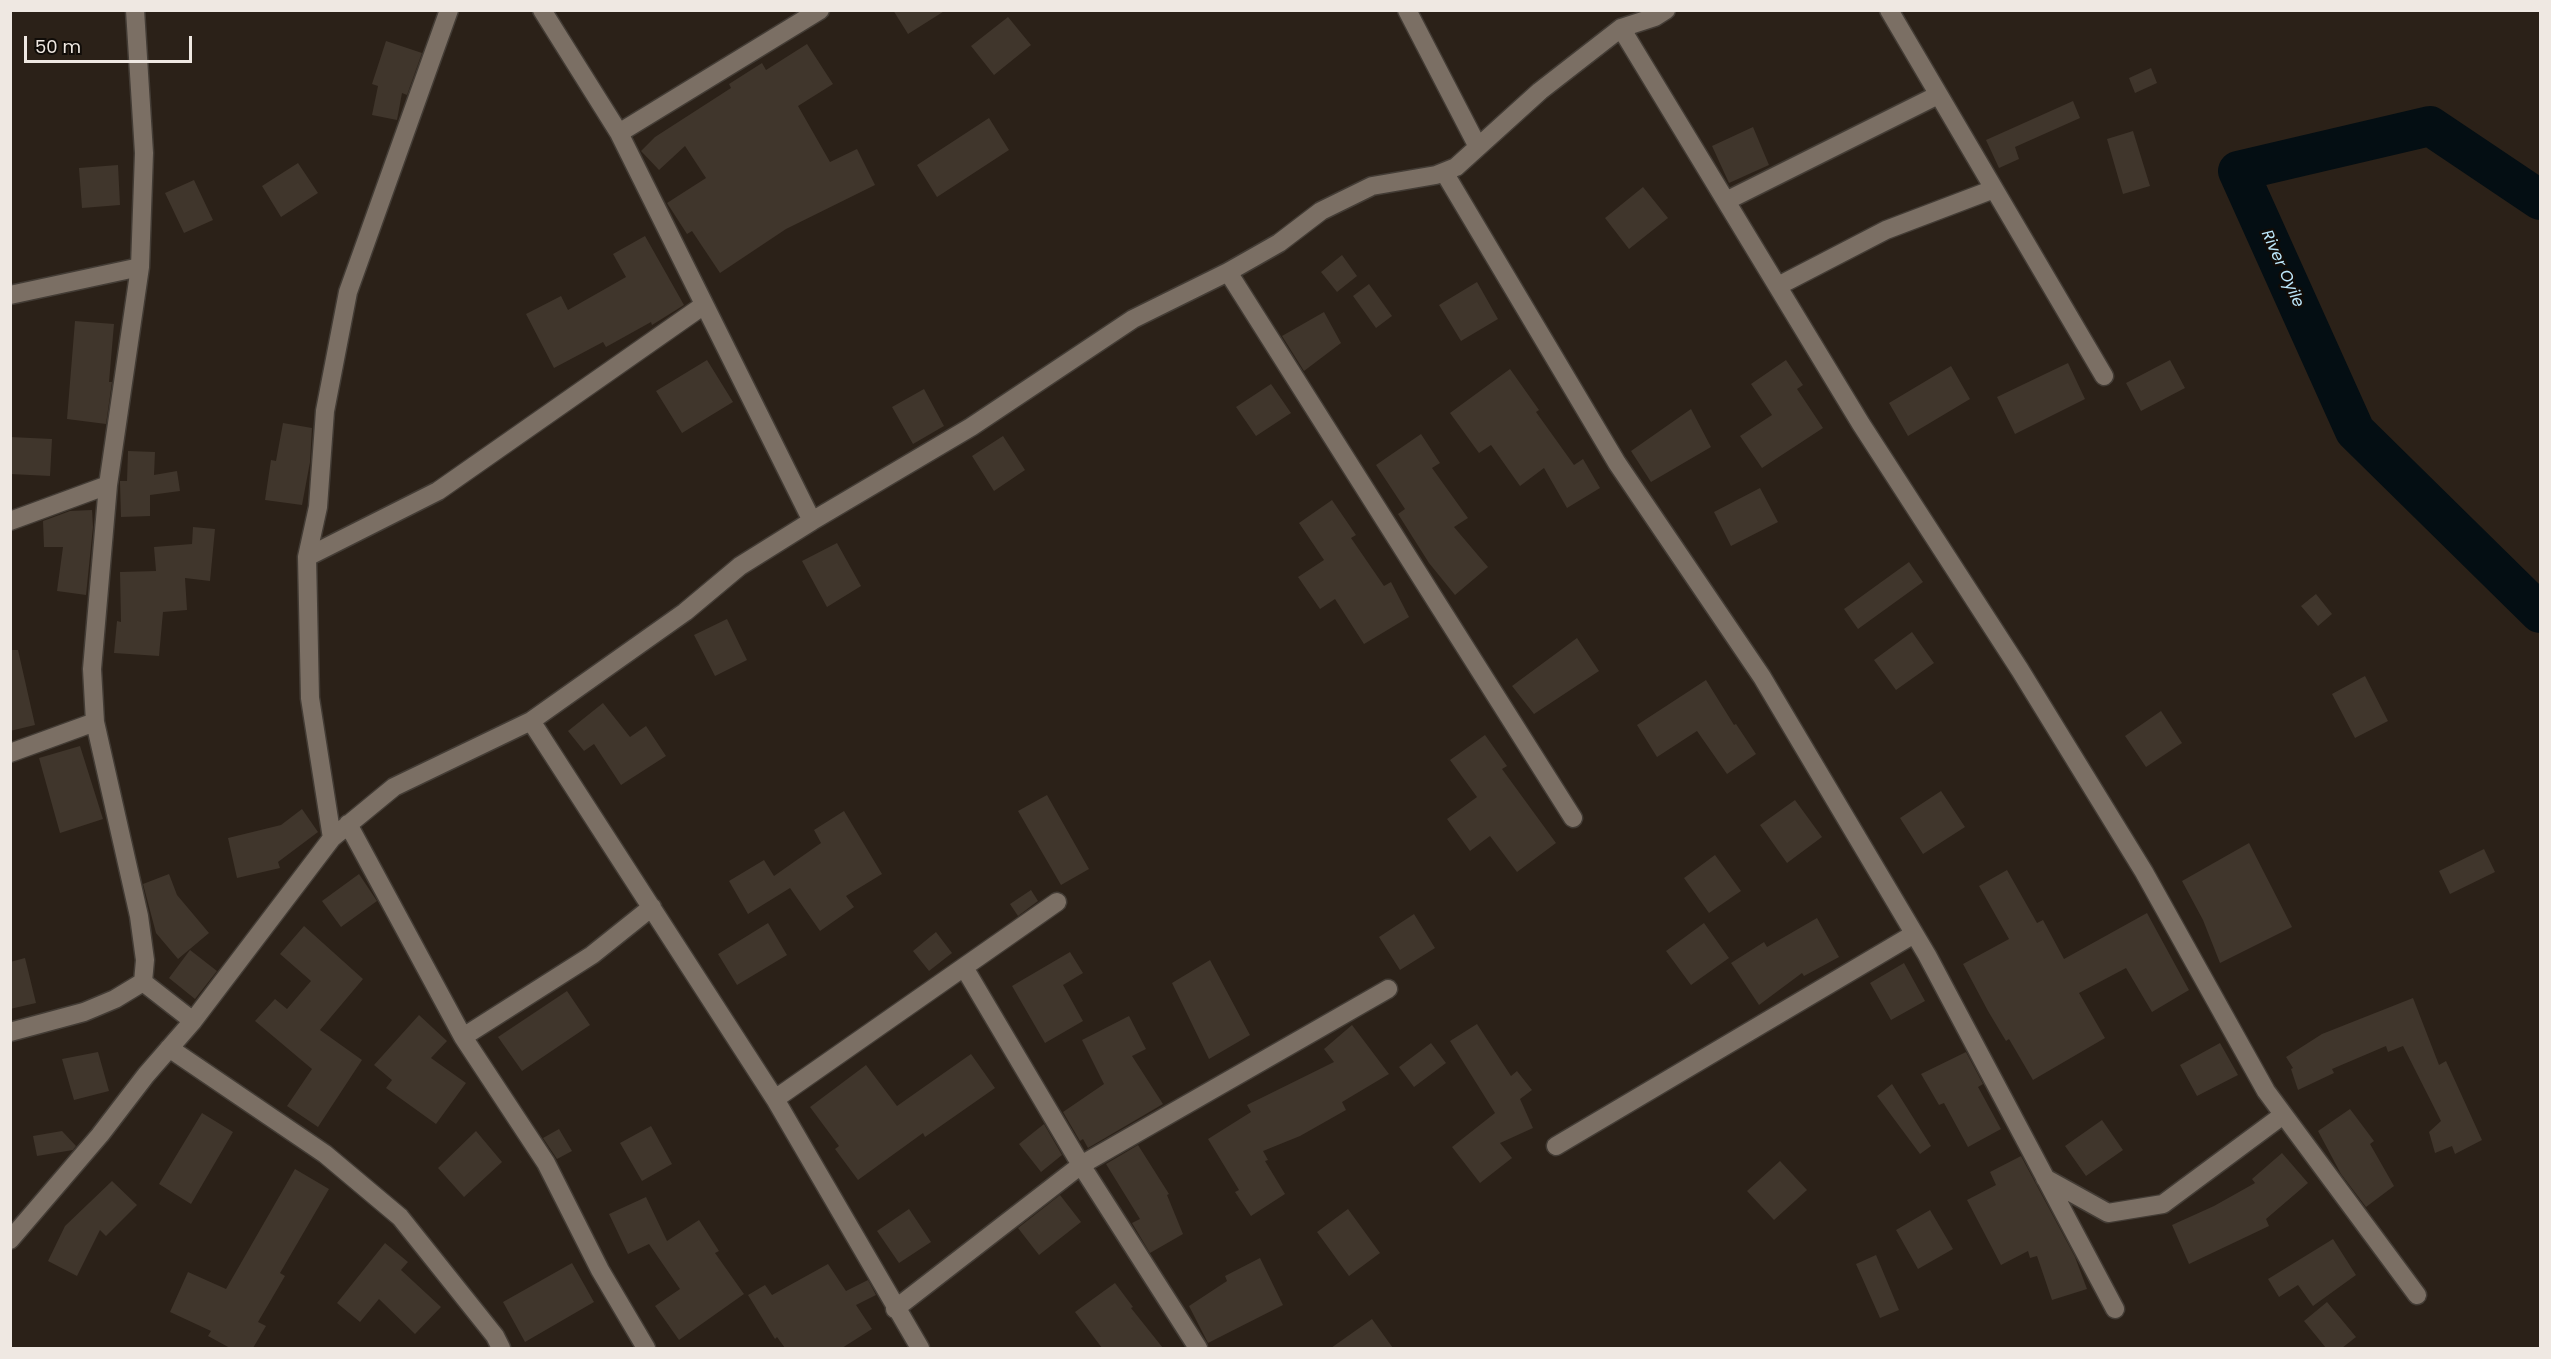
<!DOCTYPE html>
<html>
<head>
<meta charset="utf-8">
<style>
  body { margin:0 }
  #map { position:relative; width:2551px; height:1359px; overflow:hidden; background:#2b2118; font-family:Poppins,sans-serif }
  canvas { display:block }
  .frame { position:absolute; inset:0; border:12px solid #efe8e2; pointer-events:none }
  .scale { position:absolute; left:24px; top:36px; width:168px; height:27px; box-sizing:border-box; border:3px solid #efe8e2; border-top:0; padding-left:8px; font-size:18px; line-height:21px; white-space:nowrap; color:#efe8e2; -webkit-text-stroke:4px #100c08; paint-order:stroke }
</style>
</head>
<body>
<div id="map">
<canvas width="2551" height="1359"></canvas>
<div class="frame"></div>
<div class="scale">50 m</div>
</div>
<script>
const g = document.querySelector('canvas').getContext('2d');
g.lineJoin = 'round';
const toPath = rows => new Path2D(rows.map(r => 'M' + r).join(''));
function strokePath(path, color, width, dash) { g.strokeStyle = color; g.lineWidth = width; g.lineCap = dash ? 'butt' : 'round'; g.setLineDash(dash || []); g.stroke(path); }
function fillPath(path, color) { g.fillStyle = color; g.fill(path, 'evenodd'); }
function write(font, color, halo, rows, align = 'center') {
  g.font = font + ' Poppins,sans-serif'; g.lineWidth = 5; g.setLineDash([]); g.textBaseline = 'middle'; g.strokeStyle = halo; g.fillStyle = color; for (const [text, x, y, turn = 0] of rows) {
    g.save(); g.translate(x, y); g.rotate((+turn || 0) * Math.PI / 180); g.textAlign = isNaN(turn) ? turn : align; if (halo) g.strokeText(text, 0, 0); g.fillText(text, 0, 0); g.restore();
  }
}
strokePath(toPath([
  [2540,200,2430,126,2238,171,2355,431,2540,613]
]), '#040e13', 40);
fillPath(toPath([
  [893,10,946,10,908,34],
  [1008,17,1031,45,994,75,971,46],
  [386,41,422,53,407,95,402,93,397,120,372,115,378,86,372,84],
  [807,44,833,84,798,106,830,162,857,149,875,185,786,229,720,273,692,231,687,234,667,203,706,178,685,146,659,170,641,151,655,137,731,88,729,84,762,63,766,70],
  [2151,68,2157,83,2135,93,2129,78],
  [2073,101,2080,118,2015,147,2019,159,1999,168,1986,140],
  [989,118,1009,150,937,197,917,165],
  [1753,127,1769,165,1729,183,1712,146],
  [2133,131,2150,186,2123,194,2107,139],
  [298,163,318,193,281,217,262,186],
  [118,165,120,205,82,208,79,168],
  [194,180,213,220,184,233,165,193],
  [1643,187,1668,218,1629,249,1605,218],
  [645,236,684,305,652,325,651,322,606,347,603,342,554,368,526,314,561,296,568,310,626,277,613,254],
  [1342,255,1357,276,1337,292,1321,272],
  [1477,282,1498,319,1461,341,1439,305],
  [1369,284,1392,316,1376,328,1353,296],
  [1324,312,1341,343,1304,371,1282,336],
  [75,321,114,324,109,382,112,382,106,424,67,419],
  [707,360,733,402,682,433,656,391],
  [1786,360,1803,385,1797,389,1823,428,1762,468,1740,436,1772,415,1751,384],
  [2170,360,2185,388,2141,411,2126,383],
  [2068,363,2085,399,2015,434,1997,397],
  [1951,366,1970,399,1908,436,1889,403],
  [1510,369,1539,410,1536,412,1574,465,1583,459,1600,488,1567,508,1544,468,1520,486,1491,445,1479,453,1450,413],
  [1271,384,1291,413,1256,436,1236,407],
  [924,389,944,426,913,444,892,407],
  [1691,409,1711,447,1651,482,1631,451],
  [283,423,312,428,310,462,302,505,265,500,271,460,276,461],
  [1421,434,1440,463,1432,468,1468,518,1454,527,1488,567,1455,595,1429,563,1398,514,1405,509,1376,465],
  [1003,436,1025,470,994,491,972,456],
  [10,437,52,439,50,476,10,474],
  [128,451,155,452,154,475,177,471,180,491,150,495,150,516,121,517,120,483,120,481,127,481],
  [1760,488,1778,522,1731,546,1714,512],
  [1332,500,1356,535,1351,538,1384,586,1391,582,1409,617,1364,644,1335,599,1320,609,1298,577,1324,560,1299,523],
  [92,510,93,527,86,595,57,591,63,547,44,547,43,521,70,511],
  [193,527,215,529,210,581,185,578,187,610,163,612,159,656,114,653,117,621,121,622,120,572,156,571,154,547,192,544],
  [837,543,861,586,827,607,802,561],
  [1909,562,1923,582,1858,629,1844,609],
  [2316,594,2332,614,2318,626,2301,606],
  [727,619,747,660,715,676,694,635],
  [1912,632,1934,663,1896,690,1874,660],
  [1577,638,1599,671,1534,714,1512,686],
  [10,650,18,650,35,725,10,731],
  [2365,676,2388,721,2355,738,2332,694],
  [1706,680,1734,725,1736,724,1756,754,1727,774,1697,731,1657,757,1637,725],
  [603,703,630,737,646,726,666,756,621,785,594,744,584,751,568,731],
  [2161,711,2182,743,2146,767,2125,736],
  [1485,735,1507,766,1502,769,1556,843,1517,872,1490,836,1470,851,1447,819,1477,797,1450,760],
  [80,746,103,819,60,833,39,758],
  [1941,791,1965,827,1923,854,1900,818],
  [1047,795,1089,869,1061,885,1018,811],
  [1795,800,1822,837,1787,863,1760,825],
  [302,809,318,832,278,862,280,868,237,878,228,838,281,825],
  [844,811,882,874,846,896,854,907,820,931,790,888,748,914,729,881,764,860,774,876,821,843,814,830],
  [2249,843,2292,927,2220,963,2203,920,2182,881],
  [2484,849,2495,872,2450,894,2439,871],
  [1715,855,1741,891,1709,913,1684,878],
  [2007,870,2037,923,2043,920,2064,959,2147,913,2189,990,2152,1012,2126,968,2079,993,2105,1038,2033,1080,2009,1039,2006,1041,1988,1011,1963,964,2009,939,1979,886],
  [169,874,177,895,209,933,178,959,156,933,143,884],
  [359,874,377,901,341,927,322,901],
  [1031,890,1038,901,1018,916,1010,904],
  [1414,914,1435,948,1400,970,1379,937],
  [1817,918,1839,957,1804,976,1802,973,1759,1005,1731,963,1764,942,1767,947],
  [768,923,787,955,737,985,718,954],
  [1704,923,1729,958,1691,985,1666,951],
  [304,926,363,979,320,1030,362,1060,318,1127,287,1106,312,1069,255,1021,275,999,287,1009,311,981,280,954],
  [936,932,952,953,929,971,913,951],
  [190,950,217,971,195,999,169,978],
  [1070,952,1083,973,1063,985,1083,1021,1045,1043,1012,986],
  [25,958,36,1003,10,1009,10,962],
  [1210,960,1250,1035,1209,1059,1172,983],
  [1904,963,1925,1001,1891,1020,1870,983],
  [567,991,590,1025,522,1071,498,1037],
  [2413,998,2439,1065,2446,1061,2482,1140,2455,1154,2452,1146,2435,1153,2429,1132,2441,1121,2403,1046,2388,1052,2386,1046,2332,1069,2334,1073,2298,1090,2291,1069,2293,1068,2286,1057,2322,1034],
  [419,1015,447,1041,431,1058,466,1083,436,1124,386,1088,392,1080,374,1065],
  [1129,1016,1146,1049,1132,1056,1163,1104,1088,1148,1083,1139,1080,1141,1063,1112,1104,1084,1082,1040],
  [1477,1024,1511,1076,1517,1071,1532,1090,1520,1099,1533,1128,1500,1143,1512,1158,1480,1183,1452,1147,1495,1113,1450,1041],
  [1352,1025,1389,1074,1342,1102,1346,1110,1300,1136,1263,1151,1268,1160,1265,1161,1285,1194,1251,1216,1235,1192,1239,1190,1208,1139,1251,1112,1247,1105,1334,1062,1324,1049],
  [1431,1043,1446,1063,1414,1087,1399,1067],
  [2220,1043,2238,1075,2197,1096,2180,1065],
  [98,1052,109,1091,74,1100,62,1059],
  [1966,1052,1983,1084,1978,1087,2001,1129,1968,1147,1944,1103,1939,1105,1921,1074],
  [971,1054,995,1088,925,1137,923,1133,858,1180,835,1149,839,1146,810,1107,866,1065,897,1106],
  [1892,1084,1931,1146,1920,1154,1877,1096],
  [2350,1109,2374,1141,2370,1144,2394,1186,2366,1207,2341,1174,2318,1131],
  [202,1113,233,1132,191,1204,159,1184],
  [2102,1120,2123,1150,2086,1176,2065,1146],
  [1044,1124,1062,1155,1041,1172,1019,1144],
  [651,1126,672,1164,642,1181,620,1143],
  [559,1129,572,1151,557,1159,543,1138],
  [62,1131,76,1146,73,1150,37,1156,33,1136],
  [476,1131,502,1162,464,1197,438,1168],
  [1138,1145,1169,1194,1167,1195,1183,1234,1150,1253,1132,1223,1140,1219,1106,1164],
  [2282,1153,2308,1183,2266,1219,2269,1226,2189,1264,2172,1225,2214,1206,2255,1183,2252,1179],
  [2021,1156,2075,1257,2087,1289,2052,1300,2037,1256,2030,1258,2028,1251,2001,1265,1967,1200,1996,1185,1990,1172],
  [1780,1161,1807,1190,1774,1220,1747,1191],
  [295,1169,329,1189,280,1273,285,1276,258,1322,266,1326,253,1348,230,1348,208,1336,211,1331,170,1312,188,1272,226,1289],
  [112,1181,137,1205,106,1236,100,1230,77,1276,48,1261,65,1226],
  [1060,1195,1081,1222,1039,1255,1018,1228],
  [646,1197,667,1241,699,1220,719,1251,715,1253,744,1294,679,1340,655,1306,680,1289,649,1244,628,1254,609,1214],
  [909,1209,931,1242,899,1263,877,1231],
  [1348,1209,1380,1253,1349,1276,1317,1232],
  [1930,1210,1953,1249,1918,1269,1896,1230],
  [2333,1239,2356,1275,2313,1306,2298,1285,2279,1297,2268,1279],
  [385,1243,408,1262,401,1270,441,1307,415,1334,379,1299,360,1322,337,1303],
  [1876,1255,1899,1310,1880,1318,1856,1264],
  [1260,1258,1283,1305,1208,1343,1189,1306,1227,1281,1225,1276],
  [572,1263,594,1302,525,1342,503,1302],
  [828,1264,846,1291,868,1280,876,1295,856,1305,872,1329,842,1348,785,1348,777,1337,775,1339,748,1295,765,1285,772,1295],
  [1115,1283,1133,1307,1131,1308,1163,1348,1102,1348,1075,1312],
  [2327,1302,2356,1337,2342,1348,2326,1348,2304,1321],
  [1372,1319,1393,1348,1331,1348]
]), '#40362c');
const street = toPath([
  [135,10,144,153,140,267,108,485,92,669,95,722,139,916,145,960,143,982],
  [542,10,619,133,812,521],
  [1407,10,1478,147],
  [1889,10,2104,376],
  [1621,28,1861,424,2020,670,2144,872,2266,1091,2417,1295],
  [619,133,820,10],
  [1444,172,1617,463,1762,677,1927,955,2115,1309],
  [1726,201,1938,95],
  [1228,272,1573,818],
  [1778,286,1886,230,1994,189],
  [10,295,140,267],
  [10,521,108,485],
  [307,557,438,491,704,305],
  [531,721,775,1099,920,1348],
  [10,753,95,722],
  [348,824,463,1037,546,1163,600,1270,646,1348],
  [332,838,310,698,307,557,318,507,325,411,348,292,449,10],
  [965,969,1081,1165,1198,1348],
  [143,982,193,1021],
  [10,1032,84,1012,115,999,143,982],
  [463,1037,592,955,652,907],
  [169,1048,325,1154,400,1217,495,1336,501,1348],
  [775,1099,1057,902],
  [1556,1146,1914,934],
  [2045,1178,2108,1213,2163,1204,2283,1115],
  [10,1240,100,1135,146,1075,193,1021,332,838,394,787,531,721,685,612,740,566,812,521,971,427,1133,319,1228,272,1279,243,1321,211,1372,186,1436,175,1456,167,1540,91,1621,28,1655,17,1666,10],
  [895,1309,1081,1165,1388,989]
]);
strokePath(street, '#433c35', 21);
strokePath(street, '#7b6f64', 18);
write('italic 16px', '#bde7fb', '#100c08', [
  ["River Oyile",2282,269,66]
]);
</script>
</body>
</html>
